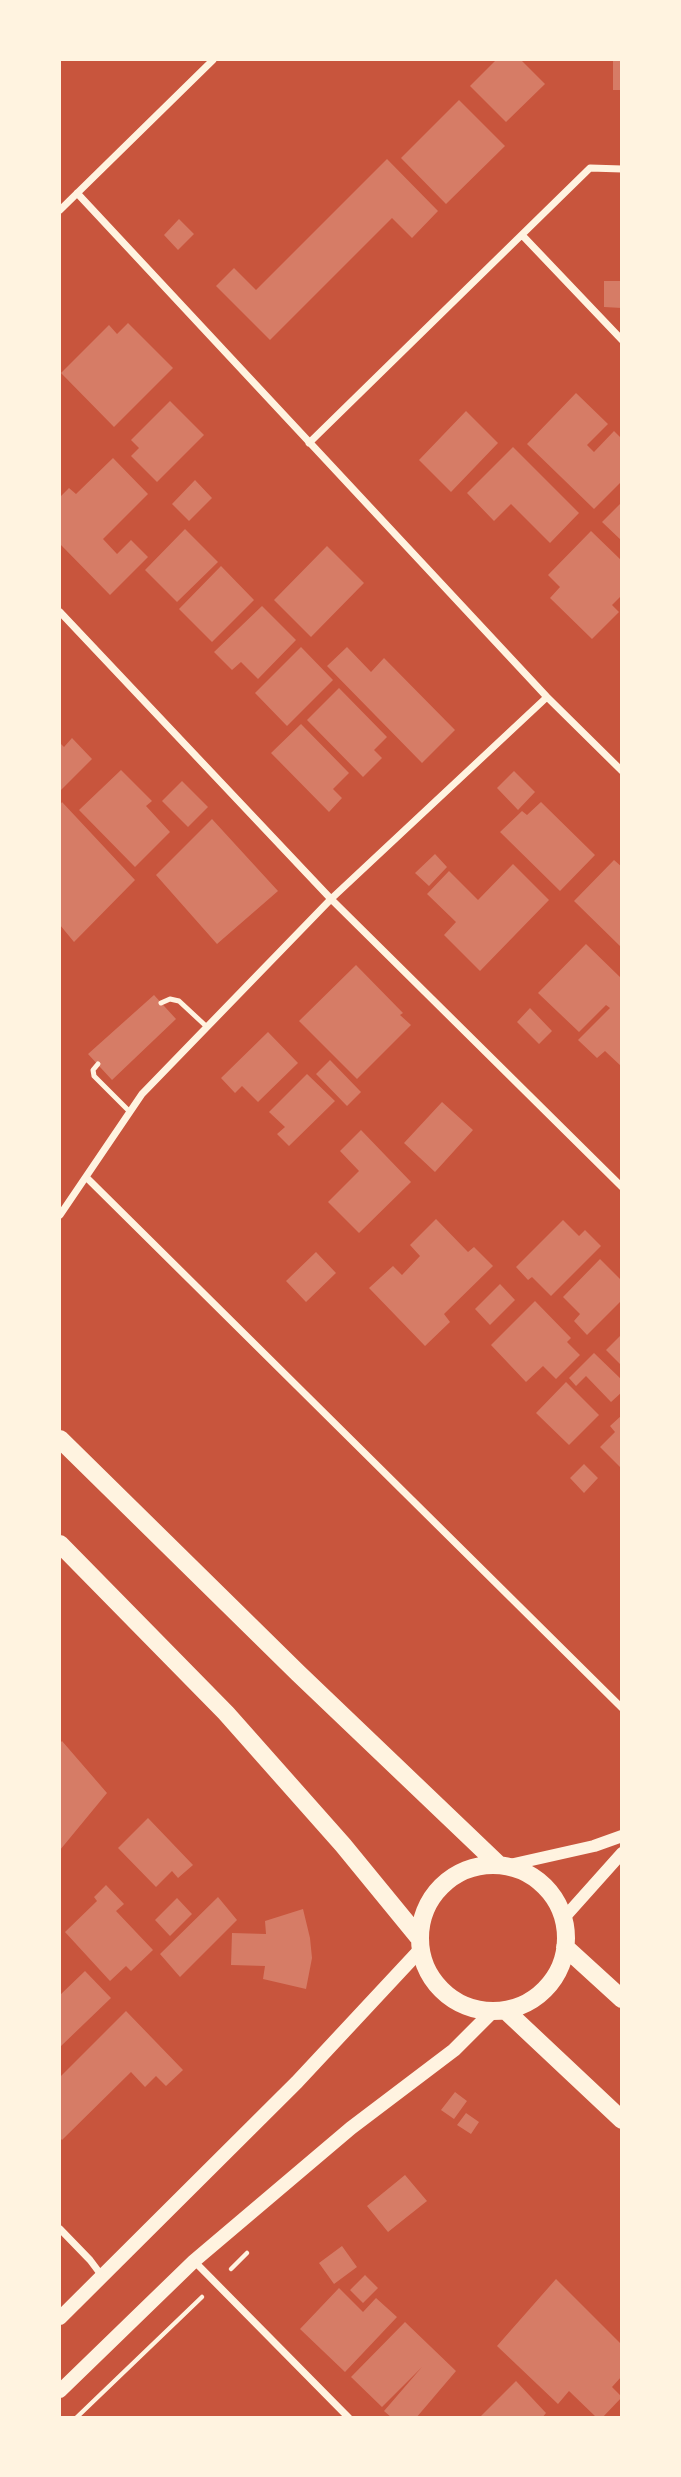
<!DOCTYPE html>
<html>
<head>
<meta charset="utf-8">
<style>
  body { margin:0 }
  #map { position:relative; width:681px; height:2477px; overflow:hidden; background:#c8553d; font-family:Manrope,sans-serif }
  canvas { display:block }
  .frame { position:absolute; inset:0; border:61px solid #fff3e0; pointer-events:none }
</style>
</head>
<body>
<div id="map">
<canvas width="681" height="2477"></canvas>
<div class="frame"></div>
</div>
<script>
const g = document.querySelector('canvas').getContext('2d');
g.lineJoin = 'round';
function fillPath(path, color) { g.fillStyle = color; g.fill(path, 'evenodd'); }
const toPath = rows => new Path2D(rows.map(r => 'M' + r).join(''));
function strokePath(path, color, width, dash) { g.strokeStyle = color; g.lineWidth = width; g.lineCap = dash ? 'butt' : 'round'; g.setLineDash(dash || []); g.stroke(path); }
fillPath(toPath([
  [496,60,521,60,545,84,506,122,470,86],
  [613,60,622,60,622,90,613,90],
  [459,100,505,146,446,204,401,158],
  [387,159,438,211,412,238,392,218,270,340,216,286,234,268,256,290],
  [179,219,194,234,178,250,164,235],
  [604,281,622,281,622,308,604,307],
  [128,323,173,368,114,427,61,373,109,325,117,334],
  [576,393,608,424,587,445,594,452,614,431,622,439,622,481,594,509,527,444],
  [170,401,204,435,157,482,131,456,139,448,131,440],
  [466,411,498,443,451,492,419,460],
  [513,447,579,513,550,543,511,504,494,521,467,493],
  [113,458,148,494,103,539,117,554,131,540,148,557,110,595,60,544,60,497,69,488,76,494],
  [195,480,212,498,189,521,172,504],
  [622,502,622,541,602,522],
  [185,529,218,562,177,602,145,570],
  [591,531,622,561,622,595,612,605,619,612,592,639,550,598,560,587,548,575],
  [327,546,364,583,311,637,274,600],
  [221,566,254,600,212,642,179,609],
  [262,606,296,640,258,679,241,662,232,670,214,652],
  [301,647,333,680,287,726,255,693],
  [347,647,371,672,384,658,455,730,422,763,327,666],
  [339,688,387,737,374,750,382,758,363,777,307,720],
  [301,724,349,773,333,789,342,798,329,812,271,753],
  [72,738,92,759,60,791,60,743,64,747],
  [121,770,152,801,146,806,170,832,135,867,79,810],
  [514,771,535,792,518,810,497,788],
  [182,781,208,807,188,827,162,801],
  [62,802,135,880,74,942,60,925,60,805],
  [541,802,595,855,560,891,500,832,522,811,527,815],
  [212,819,278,891,217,944,156,875],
  [435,854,447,867,429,886,415,873],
  [614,860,622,867,622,948,574,901],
  [513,864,549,900,480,971,444,935,456,922,427,894,449,871,478,900],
  [586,944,622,979,622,1067,605,1051,597,1058,578,1040,610,1008,606,1005,579,1032,538,993],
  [356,965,403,1013,400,1015,411,1025,357,1079,299,1021],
  [154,995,176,1019,112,1080,88,1054],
  [530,1008,552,1031,539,1044,517,1022],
  [268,1032,298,1063,258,1102,242,1086,235,1093,221,1078],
  [330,1060,361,1092,347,1106,316,1074],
  [307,1074,335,1101,289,1146,277,1134,285,1127,269,1112],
  [442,1102,473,1130,435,1172,404,1143],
  [361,1130,411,1182,359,1233,328,1202,359,1171,340,1151],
  [436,1219,468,1252,474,1247,493,1266,444,1314,450,1322,425,1346,369,1288,393,1266,402,1275,420,1256,410,1245],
  [563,1220,579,1236,585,1230,601,1246,551,1296,532,1277,528,1280,516,1267],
  [316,1252,336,1273,306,1302,286,1281],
  [600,1259,622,1281,622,1300,587,1335,574,1321,580,1314,563,1297],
  [500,1284,515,1300,490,1325,475,1309],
  [535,1301,571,1338,567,1342,580,1355,556,1379,543,1366,526,1382,491,1345],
  [622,1334,622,1366,606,1350],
  [594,1353,622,1380,622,1392,611,1402,586,1376,576,1386,569,1378],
  [566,1382,599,1415,569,1445,536,1413],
  [622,1415,622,1469,600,1447,615,1432,610,1426],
  [584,1464,598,1478,584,1493,570,1478],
  [62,1741,107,1793,60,1850,60,1743],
  [148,1818,193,1865,178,1878,172,1871,156,1887,118,1848],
  [106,1885,124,1904,116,1911,153,1950,131,1971,126,1966,110,1981,65,1932,97,1901,94,1897],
  [218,1897,237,1920,180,1977,160,1954],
  [177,1898,192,1914,170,1936,155,1920],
  [303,1909,310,1938,312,1958,306,1989,263,1979,265,1966,231,1965,232,1933,266,1934,265,1921],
  [85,1971,111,1998,60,2047,60,1995],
  [126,2011,183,2070,166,2086,156,2076,145,2087,131,2072,62,2140,60,2138,60,2077],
  [455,2092,467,2101,454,2119,441,2110],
  [466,2113,479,2122,471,2134,457,2125],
  [405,2175,427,2201,388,2232,367,2206],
  [342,2246,357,2267,334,2284,319,2263],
  [365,2275,378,2288,363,2303,350,2290],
  [556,2279,622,2345,622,2376,612,2387,622,2397,602,2418,597,2418,569,2391,558,2404,497,2346],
  [339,2288,363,2312,376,2298,397,2317,345,2372,300,2329],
  [405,2322,456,2371,416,2418,392,2418,384,2411,422,2367,382,2407,351,2377],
  [516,2381,546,2413,542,2418,479,2418]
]), '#d67c66');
strokePath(toPath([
  [231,2269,247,2253],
  [76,2418,202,2297]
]), '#fff3e0', 4.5);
strokePath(toPath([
  [161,1003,170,999,179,1001,207,1027],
  [98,1064,93,1070,94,1076,129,1111]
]), '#fff3e0', 5);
strokePath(toPath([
  [77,193,547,697,622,771],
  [60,210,213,60],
  [522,235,622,340],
  [309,443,590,168,622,169],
  [60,612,331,899,622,1187],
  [86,1177,622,1708],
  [60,1215,142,1094,331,899,547,697],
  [60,2229,90,2260,102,2276],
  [194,2261,349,2418]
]), '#fff3e0', 7);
strokePath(toPath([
  [505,1866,594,1846,622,1836],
  [563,1919,622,1853]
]), '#fff3e0', 12);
strokePath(toPath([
  [60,2318,297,2082,421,1949],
  [60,2391,194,2261,351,2128,454,2050,492,2012]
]), '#fff3e0', 14);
strokePath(toPath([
  [60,1439,298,1673,499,1865],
  [60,1544,226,1713,343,1845,420,1939],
  '420 1938a73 73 0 1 1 146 0a73 73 0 1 1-146 0Z',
  [565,1947,622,1999],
  [505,2010,622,2120]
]), '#fff3e0', 18);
</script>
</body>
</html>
